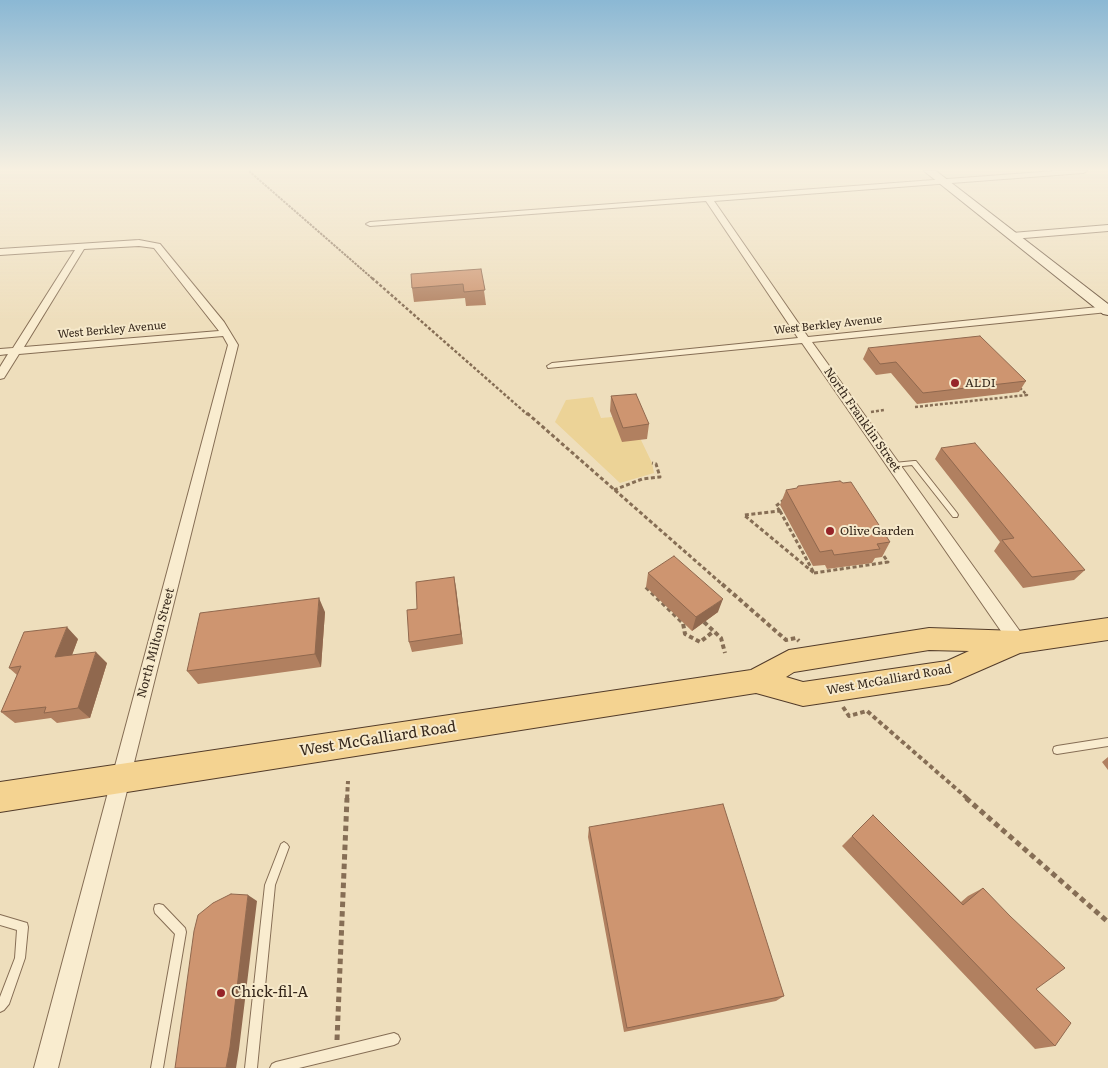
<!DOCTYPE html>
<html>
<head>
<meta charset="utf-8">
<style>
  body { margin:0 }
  canvas { display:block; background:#eedebc }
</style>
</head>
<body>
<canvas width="1108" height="1068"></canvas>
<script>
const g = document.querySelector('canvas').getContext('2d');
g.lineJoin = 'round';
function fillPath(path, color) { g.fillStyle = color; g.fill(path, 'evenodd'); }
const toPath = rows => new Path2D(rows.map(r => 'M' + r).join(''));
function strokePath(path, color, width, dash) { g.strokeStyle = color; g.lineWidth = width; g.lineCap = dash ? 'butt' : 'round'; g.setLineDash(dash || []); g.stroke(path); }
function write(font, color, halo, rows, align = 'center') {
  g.font = font + ' Literata,serif'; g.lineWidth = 4; g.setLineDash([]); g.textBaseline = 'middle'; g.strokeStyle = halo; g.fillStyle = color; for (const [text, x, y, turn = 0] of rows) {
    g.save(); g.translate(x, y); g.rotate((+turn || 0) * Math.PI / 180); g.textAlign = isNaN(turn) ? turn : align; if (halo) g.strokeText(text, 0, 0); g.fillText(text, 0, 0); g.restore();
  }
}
fillPath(toPath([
  [593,397,601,418,612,417,641,440,652,463,654,473,620,483,555,422,566,400]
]), '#ecd397');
const service = toPath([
  [914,461,916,461,957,513,958,515,957,517,953,517,912,465,894,467,891,465,894,463,914,461],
  [1108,738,1108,746,1057,754,1054,753,1053,750,1054,747,1057,746,1108,738],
  [284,842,287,844,289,847,275,885,257,1068,245,1068,265,885,281,844,284,842],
  [159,904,163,905,185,928,186,932,163,1068,151,1068,175,934,155,913,154,909,155,905,159,904],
  [0,915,27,923,28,927,25,958,9,1004,4,1010,0,1012,0,997,15,958,17,930,0,925,0,915],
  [394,1033,398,1035,400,1039,398,1043,394,1045,299,1068,270,1068,272,1064,276,1062,394,1033]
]);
const minor = toPath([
  [1055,171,1087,171,1083,173,714,201,808,337,1108,306,1108,312,812,342,1024,637,1026,642,1024,647,1018,649,1012,647,802,343,548,368,547,366,552,363,798,338,706,201,370,226,366,224,370,222,1055,171],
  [1108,225,1108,231,1012,239,1008,236,1012,233,1108,225],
  [139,240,160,244,224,322,238,345,58,1068,34,1068,228,345,223,336,19,354,4,378,0,379,0,367,8,354,0,355,0,349,13,348,75,250,0,255,0,249,139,240],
  [139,246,154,248,219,331,24,347,84,249,139,246]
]);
const secondary = toPath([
  [924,171,936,171,1108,304,1108,315,1103,314,924,171]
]);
const primary = toPath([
  [1108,618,1108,640,1020,653,949,684,803,706,756,693,0,812,0,782,751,670,789,650,929,628,1018,631,1108,618],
  [929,650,969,651,947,661,803,682,786,677,794,672,929,650]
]);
strokePath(service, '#866e55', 2);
strokePath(minor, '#866e55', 2);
strokePath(secondary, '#674f39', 2);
strokePath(primary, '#533c2a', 2);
strokePath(toPath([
  [249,171,373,279]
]), '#866e55', 2, [2.5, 1]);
strokePath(toPath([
  [372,278,528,415],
  [915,407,1027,395,1019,387],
  [871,412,884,410]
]), '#866e55', 2.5, [3, 2]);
strokePath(toPath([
  [527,413,723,585],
  [614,490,642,479,660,477,656,464,652,463],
  [780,511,776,506,785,499],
  [780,511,814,573,744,515,780,511],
  [814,573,888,562,881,552]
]), '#866e55', 3, [4, 2.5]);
strokePath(toPath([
  [722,584,786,640,796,638,799,641],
  [646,587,683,623,685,634,700,642,714,631],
  [704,622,721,638,725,653],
  [843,707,849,716,867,711,968,799],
  [347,799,348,781]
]), '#866e55', 4, [4.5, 3]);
strokePath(toPath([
  [966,798,1108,922],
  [337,1040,347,798]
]), '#866e55', 5, [5.5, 4]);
fillPath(service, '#f9eccf');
fillPath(minor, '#f9eccf');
fillPath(secondary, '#f9eccf');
fillPath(primary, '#f4d391');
fillPath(toPath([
  [481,269,486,305,466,306,465,298,414,302,412,288],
  [868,348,1026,381,1019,392,917,404,891,373,876,375,863,359],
  [611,396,649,424,647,439,622,442,610,411],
  [941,448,1085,570,1074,580,1023,588,994,551,1000,542,935,459],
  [786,490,890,542,882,557,875,558,872,563,827,569,825,565,813,566,780,505],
  [648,573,718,612,692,631,646,587],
  [454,577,463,644,412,652,409,642,417,609],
  [325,612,321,667,198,684,187,671],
  [78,639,72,655,107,663,90,718,57,723,51,718,15,723,1,712,17,675,9,668],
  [1108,757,1108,770,1102,762],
  [873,815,961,902,968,896,983,888,1036,989,1055,1046,1035,1049,842,846],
  [589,827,784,996,776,1001,624,1032,588,837]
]), '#b18060');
fillPath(toPath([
  [454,577,456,587,463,644,461,634],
  [319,598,325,612,321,667,315,654],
  [723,599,718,612,692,631,696,617],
  [67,627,78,639,67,668,55,657],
  [96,652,107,663,90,718,78,708],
  [248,895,257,901,239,1049,236,1068,226,1068]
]), '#90684e');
const building = toPath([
  [481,269,485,290,464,292,463,284,412,288,411,274,481,269],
  [980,336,1026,381,923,393,896,362,880,364,868,348,980,336],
  [636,394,649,424,623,428,611,396,636,394],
  [975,443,1085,570,1032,577,1002,540,1014,538,941,448,975,443],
  [840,481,843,483,851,482,890,542,877,544,880,549,834,555,832,550,820,552,786,490,797,488,798,486,840,481],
  [674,556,723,599,696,617,648,573,674,556],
  [454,577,461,634,409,642,407,610,417,609,416,582,454,577],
  [319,598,315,654,187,671,200,613,319,598],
  [67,627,55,657,96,652,78,708,44,713,46,707,1,712,21,666,9,668,24,632,67,627],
  [723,804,784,996,627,1028,589,827,723,804],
  [873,815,963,905,983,888,1010,916,1065,968,1036,989,1071,1023,1055,1046,852,836,873,815],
  [231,894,248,895,230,1047,226,1068,175,1068,194,931,198,915,213,903,231,894]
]);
fillPath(building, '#ce9570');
strokePath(building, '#90684e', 1);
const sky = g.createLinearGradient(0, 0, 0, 320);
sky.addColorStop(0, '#8bb8d4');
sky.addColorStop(0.53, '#f7f0e1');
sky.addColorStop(1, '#f7f0e100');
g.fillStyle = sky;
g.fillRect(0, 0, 1108, 320);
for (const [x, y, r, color] of [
  [955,383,5,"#962428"],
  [830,531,5,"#962428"],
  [221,993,5,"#962428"]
]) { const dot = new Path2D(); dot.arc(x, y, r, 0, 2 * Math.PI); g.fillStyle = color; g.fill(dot); strokePath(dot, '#f6e9cb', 2); }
write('11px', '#35271b', '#f6e9cb', [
  ["West Berkley Avenue",828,325,-6],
  ["West Berkley Avenue",112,330,-5]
]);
write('12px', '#35271b', '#f6e9cb', [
  ["ALDI",965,383],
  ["Olive Garden",840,531]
], 'left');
write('12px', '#35271b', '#f6e9cb', [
  ["North Franklin Street",862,420,55],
  ["North Milton Street",156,643,-75],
  ["West McGalliard Road",889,680,-10]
]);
write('15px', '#35271b', '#f6e9cb', [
  ["West McGalliard Road",378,739,-9]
]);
write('15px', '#35271b', '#f6e9cb', [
  ["Chick-fil-A",231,993]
], 'left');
</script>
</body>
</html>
